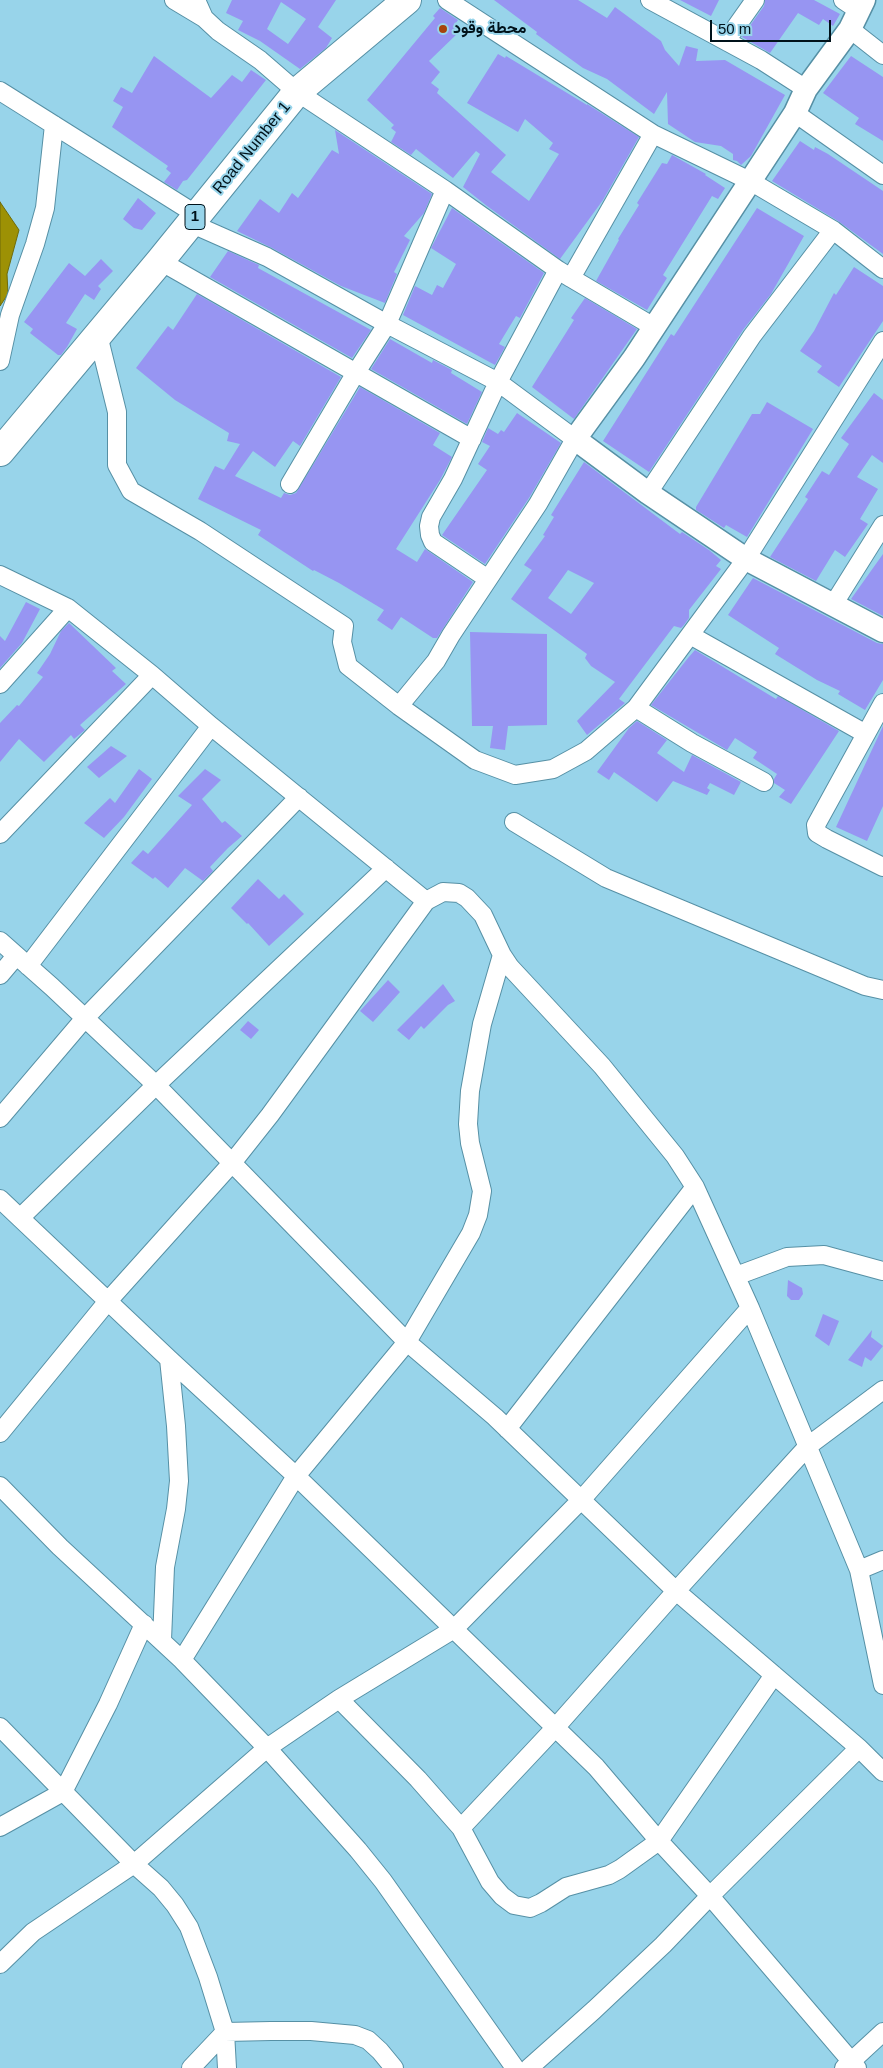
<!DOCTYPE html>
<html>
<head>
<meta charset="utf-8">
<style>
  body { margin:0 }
  #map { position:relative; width:883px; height:2068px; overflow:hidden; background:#98d4ea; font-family:Arial,sans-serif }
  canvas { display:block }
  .scale { position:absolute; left:710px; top:20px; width:121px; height:22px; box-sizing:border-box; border:2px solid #00121a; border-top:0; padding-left:6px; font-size:15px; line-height:18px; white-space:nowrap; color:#00121a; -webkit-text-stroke:4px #98d4ea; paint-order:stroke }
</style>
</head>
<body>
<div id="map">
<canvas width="883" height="2068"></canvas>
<div class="scale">50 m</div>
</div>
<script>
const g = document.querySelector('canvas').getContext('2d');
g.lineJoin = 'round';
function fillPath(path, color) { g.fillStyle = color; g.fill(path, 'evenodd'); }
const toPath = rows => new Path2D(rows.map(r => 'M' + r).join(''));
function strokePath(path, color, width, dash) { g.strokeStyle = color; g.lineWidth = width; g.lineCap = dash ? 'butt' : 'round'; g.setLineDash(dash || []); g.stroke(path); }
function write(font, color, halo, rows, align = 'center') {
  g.font = font + ' Arial,Vazirmatn,sans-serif'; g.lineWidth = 4; g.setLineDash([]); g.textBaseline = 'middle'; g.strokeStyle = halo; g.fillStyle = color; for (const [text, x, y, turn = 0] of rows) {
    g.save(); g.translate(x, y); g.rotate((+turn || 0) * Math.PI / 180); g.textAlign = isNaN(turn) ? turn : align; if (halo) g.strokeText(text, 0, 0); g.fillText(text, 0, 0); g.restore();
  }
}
const water = toPath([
  [0,202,19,230,7,274,8,294,0,306,0,202]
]);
fillPath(water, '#9d9105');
strokePath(water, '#6e6b0b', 1);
fillPath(toPath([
  [232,0,336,0,318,27,332,38,326,48,300,69,260,41,238,30,243,21,226,13],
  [281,2,306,19,288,44,267,29],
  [494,0,578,0,607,18,615,7,661,41,665,50,679,66,686,46,698,49,696,61,725,60,785,95,751,156,741,165,737,161,733,160,733,154,721,146,695,142,668,124,667,92,654,114,607,79,583,68,536,34,537,32],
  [680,0,719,0,711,16],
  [765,0,814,0,840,14,833,26,823,19,819,25,798,13,770,53,742,37,764,6],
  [440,8,458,20,453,27,459,32,429,61,440,72,431,83,439,89,437,93,506,155,491,172,529,201,559,154,549,149,553,143,525,119,518,132,467,103,498,54,505,58,506,56,587,105,587,104,639,137,603,200,560,259,487,206,463,187,480,154,476,151,453,178,416,149,411,155,391,142,396,132,391,128,394,125,367,100,435,18,433,16],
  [154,56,211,98,232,75,242,82,251,70,266,80,187,180,183,181,177,190,164,182,171,173,166,169,168,166,112,127,123,107,113,101,121,87,132,93],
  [851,56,883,77,883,141,855,124,859,118,823,93],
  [335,130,432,194,424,213,404,236,410,240,394,272,397,274,385,303,341,286,272,248,237,231,260,199,279,213,292,193,298,198,332,150,339,154],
  [800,141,814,150,815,147,828,154,883,191,883,254,838,221,772,181],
  [672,155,706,174,705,175,725,188,718,199,712,196,663,275,667,278,647,310,596,281,619,240,618,239,639,205,637,203,662,163,667,164],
  [138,198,156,213,142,230,134,228,123,219],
  [452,208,544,273,520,318,516,316,499,344,505,347,495,365,403,315,415,286,432,295,437,285,443,288,456,264,431,248],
  [757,208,804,236,771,294,743,330,649,472,603,441,671,334,674,336],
  [228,251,259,265,258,268,371,330,352,358,210,277],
  [101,259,113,271,98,286,101,289,94,300,85,294,66,323,77,329,67,347,61,355,58,355,30,333,33,329,24,322,69,263,85,276],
  [854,267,883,286,883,321,839,387,817,372,822,366,800,351,814,331,834,293,836,295],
  [197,294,341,377,300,446,293,441,275,467,253,451,235,476,281,498,284,493,290,495,296,493,360,387,440,433,433,445,452,457,440,480,396,549,417,562,425,549,473,582,437,638,433,638,401,617,392,630,377,620,384,610,339,583,314,570,313,571,258,535,261,530,198,499,215,466,224,470,240,444,227,441,229,433,175,400,136,368,168,326,173,330],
  [585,298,637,329,574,419,532,387,574,320,571,318],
  [390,339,432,363,433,360,452,370,451,373,482,392,467,424,371,369],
  [874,393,883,400,883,463,872,455,857,477,878,489,860,519,868,524,845,557,835,550,816,581,770,557,808,499,805,497,822,471,829,475,849,444,841,438],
  [767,402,813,429,747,537,726,525,724,528,696,510,696,507,752,414,760,414],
  [517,413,561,443,529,498,485,564,442,535,487,470,478,464,490,446,482,442,488,428,498,434,501,430,504,432],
  [584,462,680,534,682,532,709,550,721,560,716,566,721,569,689,610,689,618,684,625,681,628,674,626,619,699,625,703,587,735,577,721,615,682,591,666,585,658,587,654,511,599,532,570,524,565,545,536,543,535,554,517,551,515],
  [568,570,594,583,571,614,548,598],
  [883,554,883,616,851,599],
  [753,578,877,643,883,644,883,680,865,710,838,694,840,691,817,680,775,654,779,648,728,615],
  [26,602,40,609,22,643,0,668,0,636,5,641],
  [69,623,116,668,112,671,126,684,80,725,85,730,74,739,71,735,44,762,19,739,0,762,0,723,17,705,19,706,43,677,37,673,50,654,61,631],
  [470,632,547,634,547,725,508,726,505,750,490,748,493,726,472,726],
  [695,650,776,699,778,696,839,731,791,804,779,797,785,790,774,783,774,779,777,774,753,758,757,752,735,738,727,750,651,705,688,658],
  [637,721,667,740,657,753,684,772,692,755,741,782,734,795,710,783,707,788,710,790,707,795,673,781,657,802,614,772,609,780,597,772,629,728],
  [883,726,883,806,867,841,836,827],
  [111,746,127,756,99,778,87,767],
  [139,769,152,779,124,817,104,838,84,823,110,798,115,803],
  [205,769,221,780,202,799,222,823,225,821,242,836,228,848,210,867,213,871,203,881,185,868,168,888,155,877,153,879,131,863,143,850,148,854,192,805,178,796],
  [258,879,279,899,284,894,304,914,269,946,248,923,247,924,231,908],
  [388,980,400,992,373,1022,360,1011],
  [443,984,455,1001,448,1005,424,1029,421,1026,409,1040,397,1030],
  [248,1021,259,1030,251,1039,240,1030],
  [788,1280,802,1288,803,1294,799,1300,791,1300,787,1296],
  [823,1314,839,1321,829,1346,815,1336],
  [872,1330,871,1337,883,1346,871,1361,865,1357,862,1367,848,1360]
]), '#9795f2');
const minor = toPath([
  [174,0,204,18],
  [196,0,204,18,218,31,260,60,297,92,445,190,558,270],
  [447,0,653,134,750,181,833,230,883,269],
  [650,0,761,60,806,89],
  [843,0,858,10],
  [850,29,883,55],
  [726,41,755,0],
  [0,91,197,215],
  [795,113,883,175],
  [190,223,267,257,387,324,498,382,575,439,538,504,451,635,436,661,399,706,475,760,515,775,553,769,586,751,636,708,746,559,883,341],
  [160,261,472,439],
  [571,278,654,327],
  [98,335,117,412,117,465,131,491,200,531,344,626,342,642,348,666,399,706],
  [0,361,10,315,35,244,45,208,54,125],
  [290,484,355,374,387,324,445,190],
  [648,493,752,336,833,230],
  [0,575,68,608,152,675,211,726,426,901],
  [488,579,433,542,430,535,429,526,431,517,453,479,498,382,558,270,571,278,653,134],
  [833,605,883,525],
  [690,635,866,734],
  [0,684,68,608],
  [883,703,816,825,817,833,827,839,883,867],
  [636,708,692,743,764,782],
  [514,822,606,878,865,986,883,990],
  [0,834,152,675],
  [0,941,52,987,156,1085,407,1342,495,1417,676,1591,859,1748,883,1772],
  [28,966,211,726],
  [0,975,16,956],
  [0,1118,85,1018,299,797],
  [0,1199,169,1359,296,1476,596,1767,659,1841,710,1896,857,2068],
  [20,1218,156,1085,386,868],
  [736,1276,787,1257,824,1255,883,1271],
  [507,1429,695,1187],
  [0,1433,108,1301,232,1163,270,1115,426,901,443,892,459,893,467,898,483,915,502,955,510,967,602,1066,675,1156,695,1187,750,1308,859,1570,883,1685],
  [0,1486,60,1547,182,1660,267,1748,358,1850,383,1881,515,2068],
  [859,1570,883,1560],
  [162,1640,165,1567,176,1509,179,1481,176,1426,169,1359],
  [182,1660,296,1476,407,1342,471,1233,478,1215,482,1191,470,1143,468,1124,470,1091,482,1024,502,955],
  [339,1699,418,1779,461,1828,490,1882,502,1896,514,1905,530,1908,541,1903,566,1887,609,1875,620,1869,659,1841,774,1675],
  [0,1727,134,1864,161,1888,175,1905,189,1927,208,1977,225,2032,227,2068],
  [0,1827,63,1792,108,1704,144,1624],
  [461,1828,555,1728,676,1591,808,1446,883,1390],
  [0,1964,33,1932,134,1864,267,1748,339,1699,454,1629,582,1499,750,1308],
  [191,2068,225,2032,271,2031,311,2031,355,2035,368,2040,380,2051,394,2068],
  [529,2068,594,2010,663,1945,710,1896,859,1748],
  [844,2068,883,2032]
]);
const tertiary = toPath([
  [864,0,850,29,806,89,795,113,634,358,575,439,648,493,746,559,883,631]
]);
const trunk = toPath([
  [0,452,160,261,297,92,407,0]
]);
strokePath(minor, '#5690a5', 20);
strokePath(tertiary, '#5690a5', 25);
strokePath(trunk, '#5690a5', 30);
strokePath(minor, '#fff', 18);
strokePath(tertiary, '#fff', 22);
strokePath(trunk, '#fff', 28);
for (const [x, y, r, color] of [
  [443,29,5,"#a7430c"]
]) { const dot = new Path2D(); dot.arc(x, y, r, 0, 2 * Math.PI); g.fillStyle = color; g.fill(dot); strokePath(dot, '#98d4ea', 2); }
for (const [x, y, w] of [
  [195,217,20]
]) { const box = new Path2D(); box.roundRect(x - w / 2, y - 12.5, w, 25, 4); g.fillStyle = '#98d4ea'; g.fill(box); strokePath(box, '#00121a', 1); }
write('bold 15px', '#00121a', null, [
  ["1",195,217]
]);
write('bold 16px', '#00121a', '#98d4ea', [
  ["محطة وقود",453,29]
], 'left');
write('16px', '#00121a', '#98d4ea', [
  ["Road Number 1",252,148,-51]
]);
</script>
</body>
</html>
